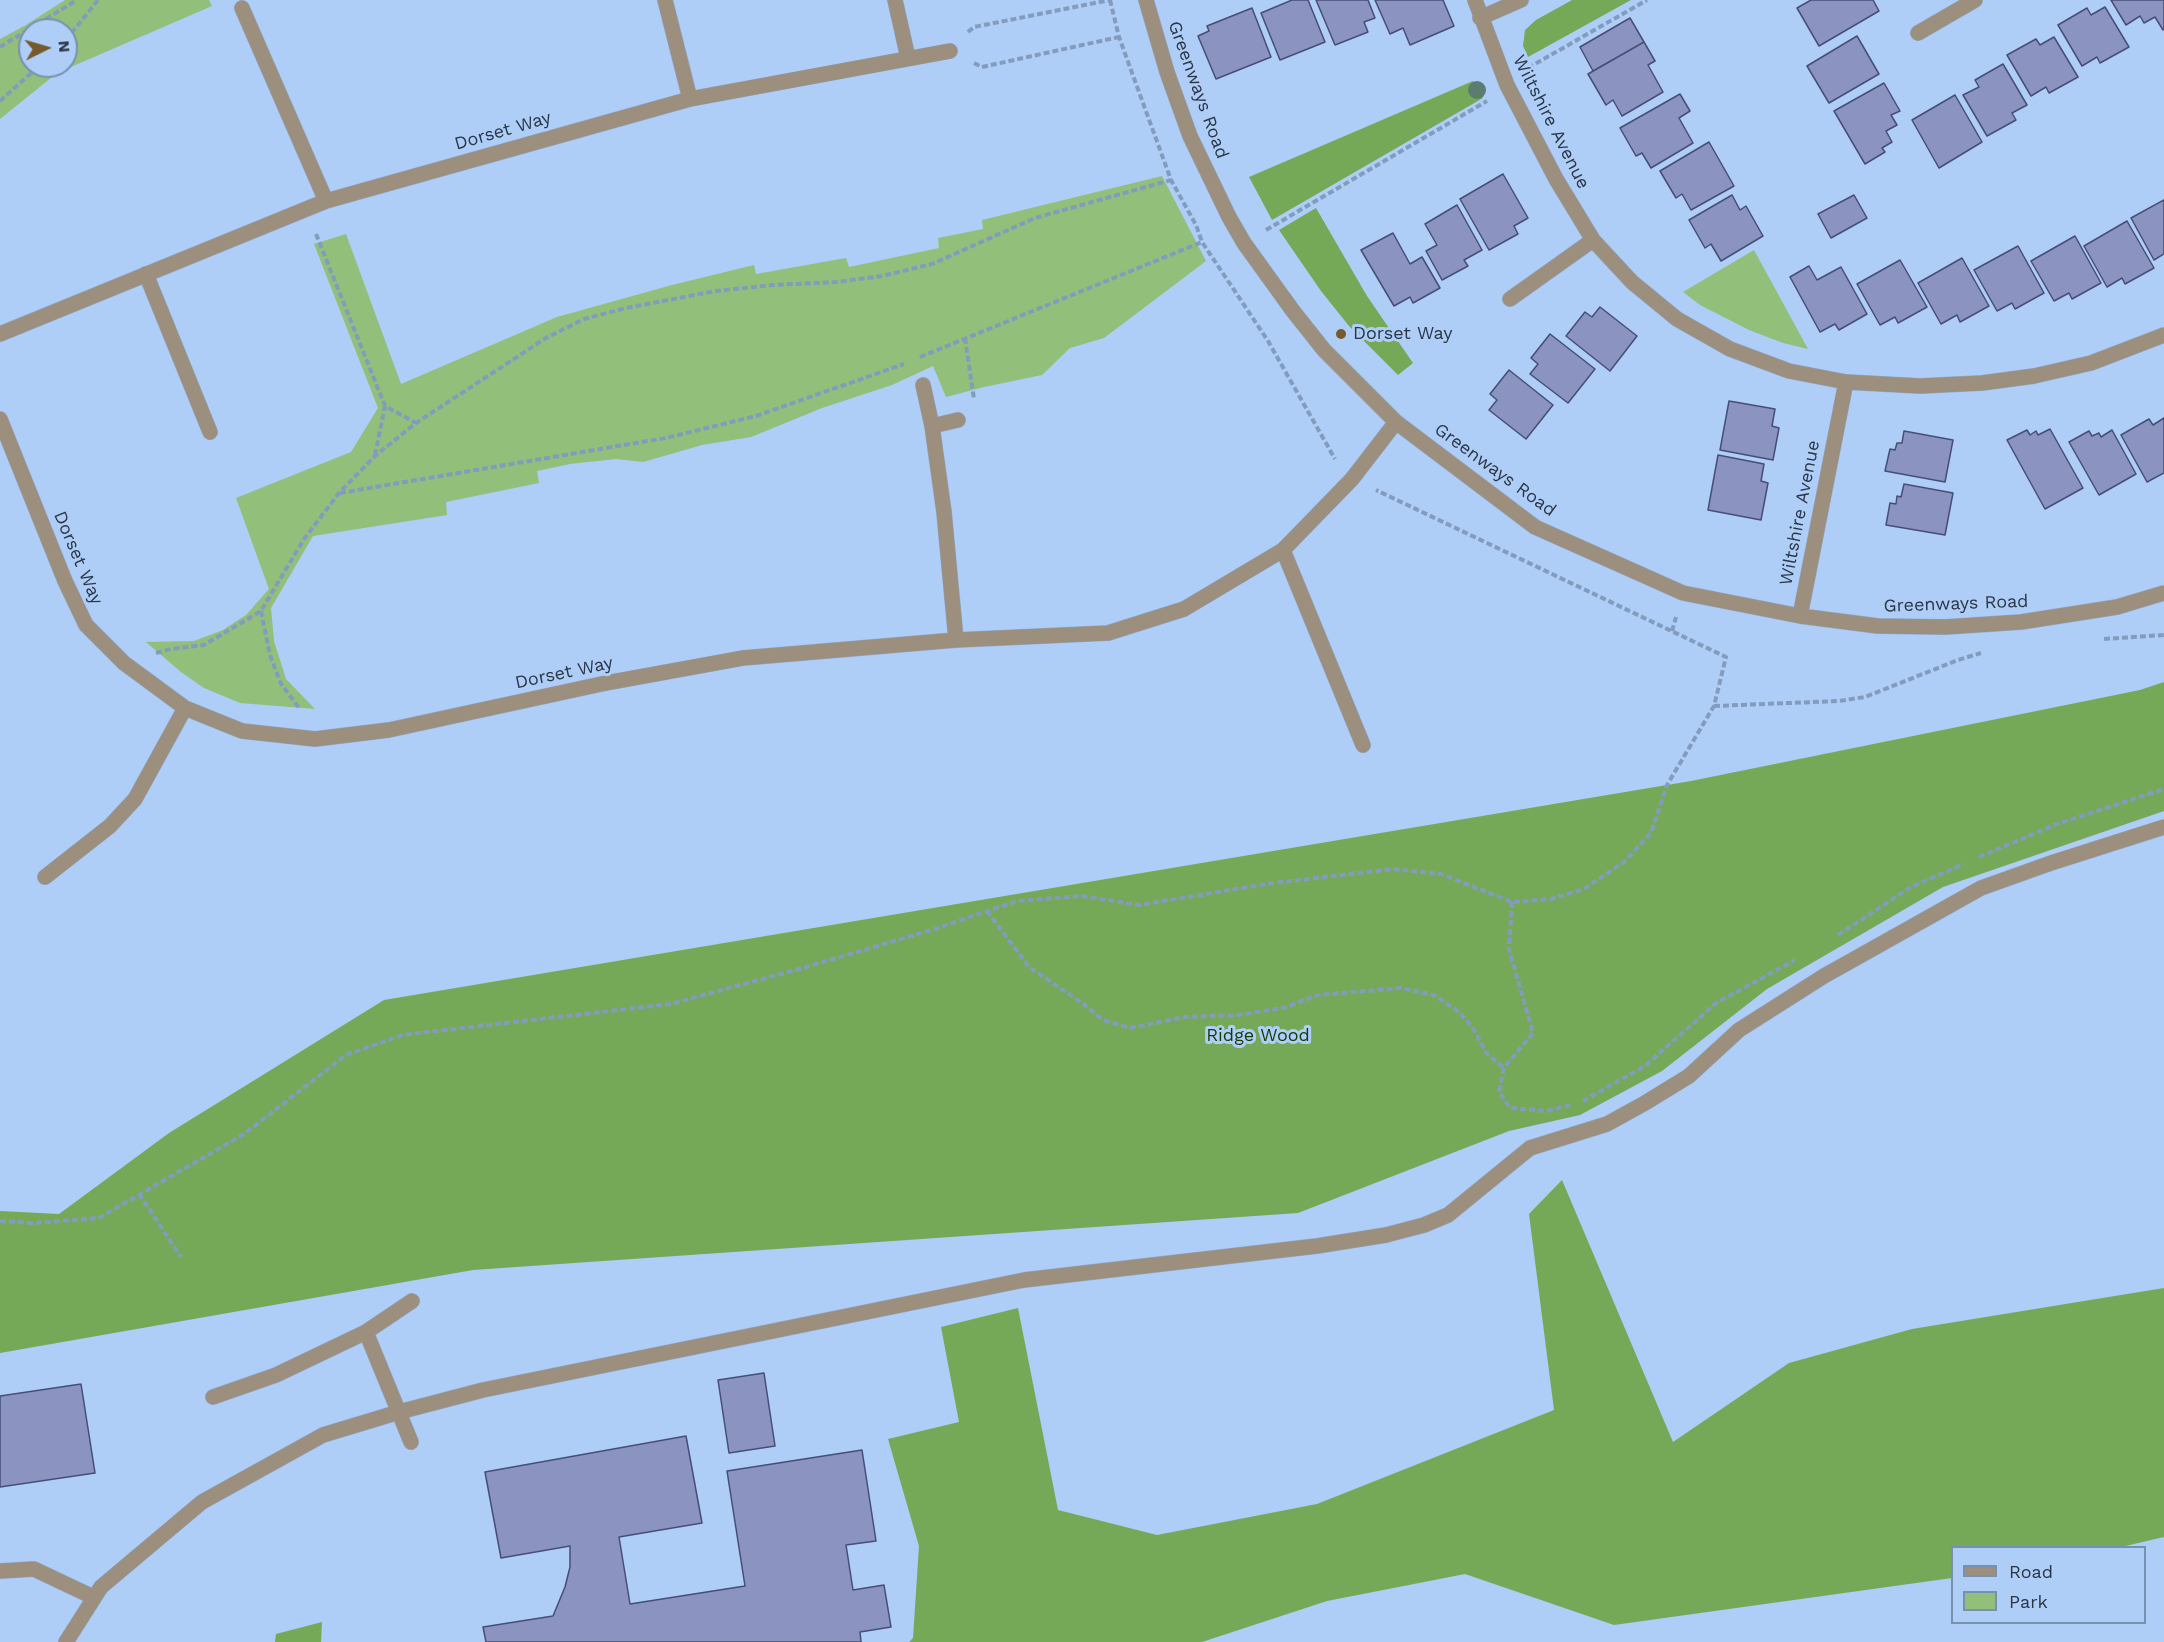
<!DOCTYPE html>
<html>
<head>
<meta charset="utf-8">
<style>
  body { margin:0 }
  #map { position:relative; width:2164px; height:1642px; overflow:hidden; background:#aecdf7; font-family:"Work Sans",sans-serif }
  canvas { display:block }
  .legend { position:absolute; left:1951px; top:1546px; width:195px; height:78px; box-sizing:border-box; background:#aecdf7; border:2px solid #7991b0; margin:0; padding:8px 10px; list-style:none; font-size:18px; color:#2a3646 }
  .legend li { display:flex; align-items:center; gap:12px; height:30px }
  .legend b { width:30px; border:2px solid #7991b0 }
  .north { position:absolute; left:18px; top:18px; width:60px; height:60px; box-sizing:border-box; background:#aecdf7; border:2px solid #7991b0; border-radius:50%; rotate:85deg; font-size:16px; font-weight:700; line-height:24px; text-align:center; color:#2a3646 }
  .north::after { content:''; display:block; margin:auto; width:21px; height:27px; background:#76592d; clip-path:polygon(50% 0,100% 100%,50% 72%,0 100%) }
</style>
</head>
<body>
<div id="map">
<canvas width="2164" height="1642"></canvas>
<ul class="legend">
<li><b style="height:8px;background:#9c8f7d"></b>Road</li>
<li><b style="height:16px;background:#92bf7a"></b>Park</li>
</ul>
<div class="north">N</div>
</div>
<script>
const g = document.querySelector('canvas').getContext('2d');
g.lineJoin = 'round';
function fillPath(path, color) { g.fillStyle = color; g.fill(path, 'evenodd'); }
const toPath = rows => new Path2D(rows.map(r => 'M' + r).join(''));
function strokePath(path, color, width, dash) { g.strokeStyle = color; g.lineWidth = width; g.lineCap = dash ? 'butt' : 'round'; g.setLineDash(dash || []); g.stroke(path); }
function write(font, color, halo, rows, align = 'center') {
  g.font = font + ' "Work Sans",sans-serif'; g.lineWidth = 6; g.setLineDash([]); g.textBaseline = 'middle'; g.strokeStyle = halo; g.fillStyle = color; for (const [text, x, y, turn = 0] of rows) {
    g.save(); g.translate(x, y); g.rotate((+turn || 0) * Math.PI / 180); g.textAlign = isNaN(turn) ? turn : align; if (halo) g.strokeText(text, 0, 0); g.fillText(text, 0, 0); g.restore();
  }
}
fillPath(toPath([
  [65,0,209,0,212,6,57,73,0,119,0,39,26,25],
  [30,30,66,30,66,66,30,66],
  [1162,176,1206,261,1104,338,1070,348,1042,375,984,387,946,397,933,366,892,385,822,408,751,437,702,445,643,462,616,459,570,464,537,471,539,483,446,502,447,515,313,536,271,608,274,641,286,679,315,709,240,703,204,688,181,672,146,642,194,641,223,630,246,615,269,589,236,498,351,452,378,408,314,244,346,234,401,384,557,317,672,285,754,265,756,274,846,258,849,267,939,248,938,238,983,229,982,220],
  [1754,250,1808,349,1783,343,1749,330,1700,305,1683,292]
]), '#92bf7a');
fillPath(toPath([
  [1572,0,1631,0,1528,57,1523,46,1525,30,1536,20],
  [1473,81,1483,98,1272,220,1249,177],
  [1316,208,1367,296,1413,363,1398,375,1349,326,1321,291,1279,230],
  [2164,682,2164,811,1943,887,1767,989,1662,1071,1580,1115,1509,1131,1298,1213,473,1270,0,1353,0,1211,59,1214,169,1133,384,1000,1691,781,2140,690],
  [1562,1180,1673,1442,1789,1363,1912,1329,2164,1288,2164,1537,2117,1548,1952,1548,1952,1578,1614,1625,1465,1574,1327,1601,1202,1642,909,1642,913,1638,919,1546,888,1439,959,1422,941,1327,1018,1308,1058,1510,1157,1535,1317,1504,1554,1410,1529,1214],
  [322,1622,321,1642,275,1642,276,1634]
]), '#75a958');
const building = toPath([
  [1292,0,1308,0,1325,42,1280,60,1261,13,1292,0],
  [1316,0,1368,0,1375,18,1364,22,1368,32,1335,45,1316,0],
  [1375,0,1443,0,1454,26,1410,45,1403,28,1390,34,1375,0],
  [1811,0,1873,0,1879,11,1819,46,1797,8,1811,0],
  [2111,0,2164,0,2164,29,2163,30,2155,17,2144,23,2140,16,2126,25,2111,0],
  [2105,7,2129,47,2100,63,2097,57,2082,66,2058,25,2087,8,2091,15,2105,7],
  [1252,8,1271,57,1216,79,1198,36,1209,31,1207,26,1252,8],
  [1630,18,1644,42,1593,71,1580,47,1630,18],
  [1857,36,1879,74,1829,103,1807,66,1857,36],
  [2054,37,2078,77,2049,93,2046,87,2031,96,2007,55,2036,39,2040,45,2054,37],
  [1644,42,1655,61,1648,65,1663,92,1622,116,1613,100,1606,105,1588,74,1644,42],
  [2003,64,2027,105,2012,113,2016,120,1987,136,1963,95,1979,87,1975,80,2003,64],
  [1884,83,1900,111,1891,115,1897,125,1886,131,1892,142,1882,148,1885,152,1865,164,1834,111,1884,83],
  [1680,94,1690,111,1679,118,1693,143,1651,168,1642,153,1636,156,1620,128,1680,94],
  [1955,95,1982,142,1939,168,1912,120,1955,95],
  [1709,142,1734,186,1691,210,1682,194,1676,198,1660,171,1709,142],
  [1503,174,1528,218,1514,226,1518,234,1489,250,1460,199,1503,174],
  [1732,195,1740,210,1746,206,1763,236,1721,261,1711,244,1705,248,1689,220,1732,195],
  [1854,195,1867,218,1831,238,1818,214,1854,195],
  [2164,200,2164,254,2154,260,2131,218,2164,200],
  [1457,205,1482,250,1464,260,1468,266,1442,280,1426,251,1437,245,1425,224,1457,205],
  [2127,221,2154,268,2125,284,2122,278,2107,287,2084,246,2127,221],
  [1393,233,1410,264,1422,257,1440,288,1413,303,1410,297,1394,306,1361,250,1393,233],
  [2075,236,2101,283,2072,299,2069,293,2054,301,2031,261,2075,236],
  [2018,246,2044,293,2015,309,2012,303,1997,311,1974,270,2018,246],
  [1962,258,1989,306,1960,322,1957,315,1941,324,1918,283,1962,258],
  [1900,260,1927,307,1898,323,1895,317,1880,325,1857,284,1900,260],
  [1809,266,1817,280,1841,267,1867,314,1839,330,1835,324,1820,332,1790,277,1809,266],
  [1600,307,1637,336,1610,371,1566,336,1585,312,1592,317,1600,307],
  [1550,334,1595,369,1568,403,1530,374,1538,364,1531,358,1550,334],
  [1509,370,1553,405,1526,439,1489,410,1497,400,1490,394,1509,370],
  [1729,401,1775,409,1772,426,1779,428,1773,460,1720,450,1729,401],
  [2164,418,2164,473,2147,482,2121,435,2149,419,2153,425,2164,418],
  [2050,429,2083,488,2045,509,2007,440,2027,430,2030,435,2036,431,2038,435,2050,429],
  [2112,430,2136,474,2099,495,2069,442,2089,431,2092,436,2099,433,2101,437,2112,430],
  [1904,431,1953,440,1945,482,1885,471,1890,449,1895,450,1897,443,1902,443,1904,431],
  [1718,455,1764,464,1761,481,1768,483,1761,520,1708,510,1718,455],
  [1904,484,1953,493,1945,535,1886,525,1890,503,1896,504,1897,496,1901,497,1904,484],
  [764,1373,775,1446,729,1453,718,1380,764,1373],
  [81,1384,95,1473,0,1487,0,1396,81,1384],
  [686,1436,702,1523,619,1537,630,1604,745,1586,727,1471,862,1450,876,1541,846,1545,853,1590,884,1585,891,1627,860,1632,861,1642,486,1642,483,1627,553,1616,565,1587,570,1567,570,1546,501,1558,485,1472,686,1436]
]);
fillPath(building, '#8b94c1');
strokePath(building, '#464e76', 1.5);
const lane = toPath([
  [146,274,210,432],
  [1283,550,1363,745],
  [366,1332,411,1442],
  [213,1397,276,1375,366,1332,412,1301],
  [0,1571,34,1569,93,1597],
  [66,1642,101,1587,202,1502,323,1435,399,1412,483,1390,1024,1280,1317,1246,1386,1235,1424,1225,1448,1215,1530,1148,1607,1124,1645,1103,1689,1076,1739,1030,1824,976,1981,888,2051,863,2164,827]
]);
const street = toPath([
  [665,0,690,99],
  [895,0,908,58],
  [1146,0,1167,72,1190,136,1229,217,1244,243,1293,311,1324,350,1396,422,1535,527,1683,593,1800,616,1878,626,1945,627,2021,622,2117,607,2164,593],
  [1475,0,1507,85,1556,179,1593,240,1632,282,1677,319,1730,349,1789,371,1846,382,1920,386,1982,383,2034,376,2091,363,2164,335],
  [242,8,326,201],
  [1480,18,1521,0],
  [1918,33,1975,0],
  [1510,299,1593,240],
  [0,334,326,201,690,99,950,51],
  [923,385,932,426,944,512,956,640],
  [0,419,65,581,86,625,124,663,185,708,242,731,315,739,389,730,606,683,743,658,956,640,1108,633,1184,609,1283,550,1352,479,1396,422],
  [932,426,958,420],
  [1800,616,1846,382],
  [45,877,110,826,135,799,185,708]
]);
strokePath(lane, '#91acd0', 16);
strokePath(street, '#91acd0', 16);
strokePath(toPath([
  [1110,0,1119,37,1171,180,1196,225,1202,242,1268,341,1335,459],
  [968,32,974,27,1110,0],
  [66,40,98,0],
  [0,47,77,0],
  [974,63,982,67,1119,37],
  [1528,68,1647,0],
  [0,101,39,66],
  [1266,230,1487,101],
  [316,234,385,406,416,423],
  [965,338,974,399],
  [920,357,1202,242],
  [375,455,385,406],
  [340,493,666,438,756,416,904,364],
  [261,611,270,655,281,684,300,709],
  [1672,631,1676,617],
  [2104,639,2164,635],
  [156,653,171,649,204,645,261,611,304,539,339,493,375,456,416,423,546,338,584,319,626,308,716,291,773,285,837,282,882,276,932,264,1035,218,1171,180],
  [1714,706,1839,701,1865,697,1958,660,1981,653],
  [1979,857,2057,824,2164,789],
  [1512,902,1509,949,1533,1033,1504,1068,1499,1092,1510,1108,1547,1111,1570,1105],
  [987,911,1029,967,1085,1005,1103,1020,1130,1028,1185,1017,1238,1015,1283,1008,1318,995,1401,988,1434,995,1459,1012,1473,1028,1486,1053,1504,1068],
  [1838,935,1911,887,1964,864],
  [1583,1101,1645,1066,1716,1003,1795,960],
  [139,1194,181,1257],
  [0,1221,33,1223,99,1218,244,1134,346,1055,402,1035,670,1004,796,970,935,929,1017,901,1082,896,1139,905,1273,883,1393,869,1441,874,1512,902,1551,899,1584,889,1624,862,1651,833,1667,785,1714,706,1726,657,1376,490]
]), '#839cbe', 4, [6, 3]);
strokePath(lane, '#9c8f7d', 15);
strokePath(street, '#9c8f7d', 15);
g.fillStyle = '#5c7c6f';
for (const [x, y] of [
  [1477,90]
]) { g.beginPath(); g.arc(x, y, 9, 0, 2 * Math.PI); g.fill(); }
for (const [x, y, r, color] of [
  [1341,334,6,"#76592d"]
]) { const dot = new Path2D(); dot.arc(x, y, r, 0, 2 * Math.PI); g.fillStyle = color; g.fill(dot); strokePath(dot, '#aecdf7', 2); }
write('18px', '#2a3646', '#aecdf7', [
  ["Greenways Road",1198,90,70],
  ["Wiltshire Avenue",1551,122,63],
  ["Dorset Way",503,131,-16],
  ["Greenways Road",1495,470,36],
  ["Wiltshire Avenue",1800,513,-79],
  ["Dorset Way",78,558,67],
  ["Greenways Road",1956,604,-2],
  ["Dorset Way",564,673,-12]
]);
write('18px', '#2a3646', '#aecdf7', [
  ["Dorset Way",1353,334]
], 'left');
write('18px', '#183900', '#aecdf7', [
  ["Ridge Wood",1258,1036]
]);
</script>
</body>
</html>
